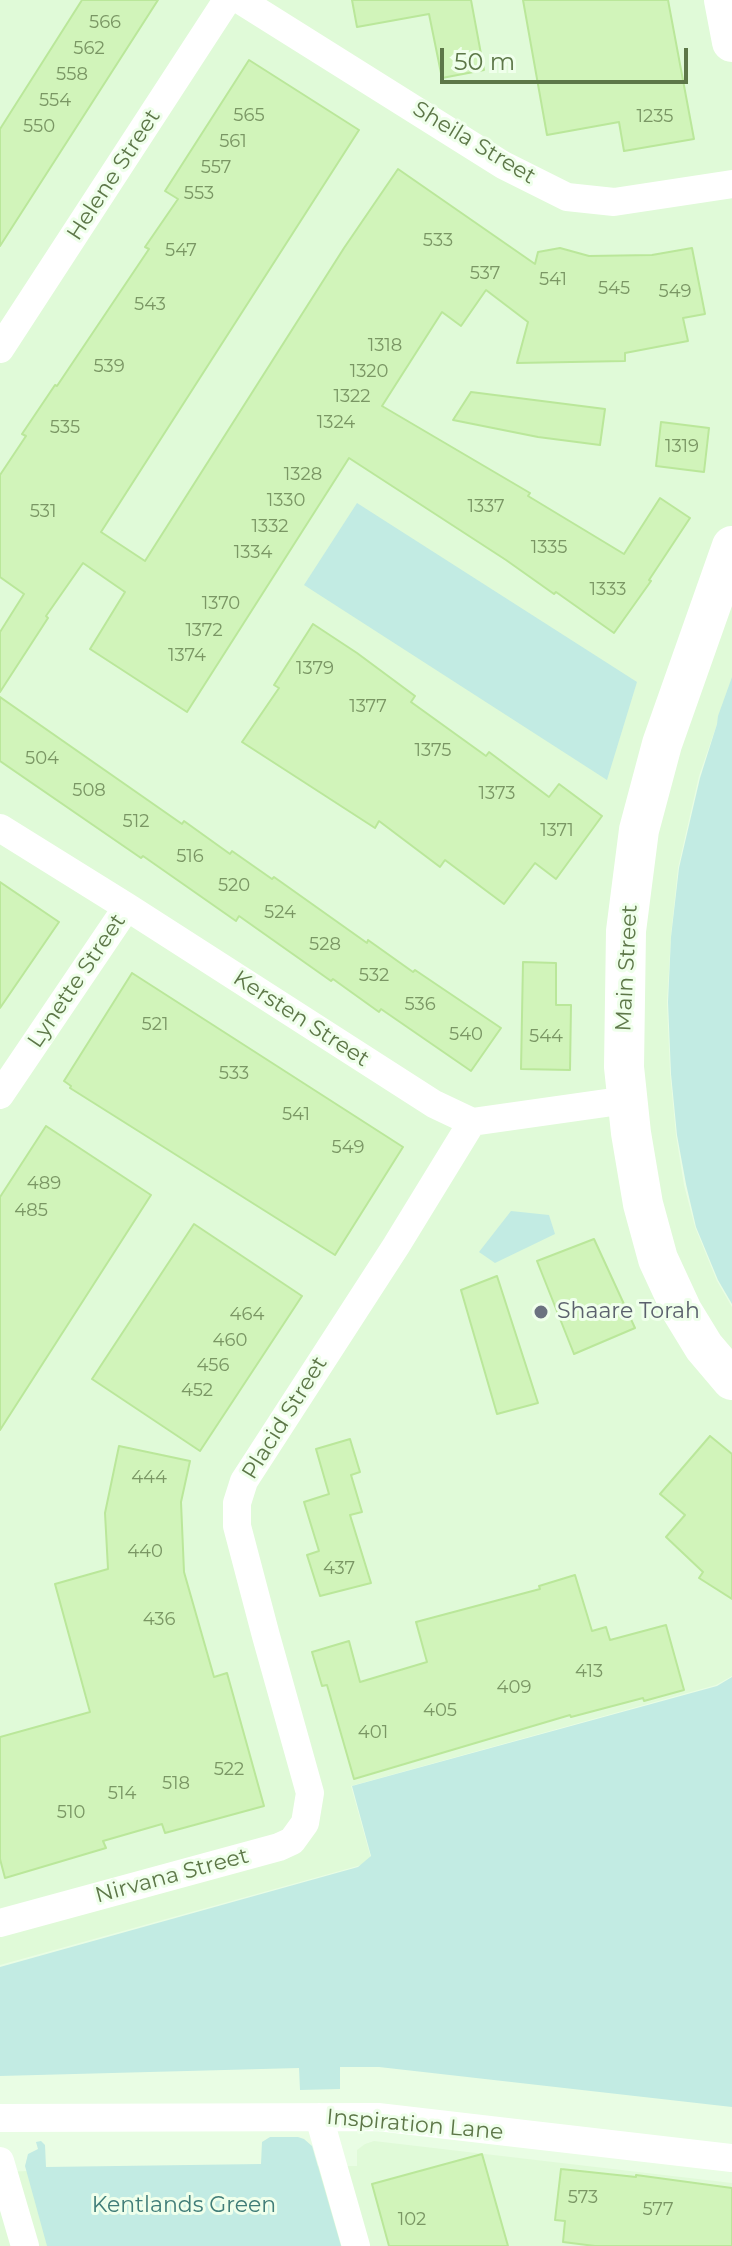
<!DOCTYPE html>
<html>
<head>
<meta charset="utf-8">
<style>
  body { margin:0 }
  #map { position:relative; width:732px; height:2246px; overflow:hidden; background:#e9fde4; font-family:Montserrat,sans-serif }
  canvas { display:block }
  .scale { position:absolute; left:440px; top:48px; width:248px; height:36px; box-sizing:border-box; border:4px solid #5d7748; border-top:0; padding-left:10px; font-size:24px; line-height:28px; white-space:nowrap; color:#5d7748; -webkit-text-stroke:6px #efffeb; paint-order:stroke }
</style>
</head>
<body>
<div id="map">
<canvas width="732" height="2246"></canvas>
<div class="scale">50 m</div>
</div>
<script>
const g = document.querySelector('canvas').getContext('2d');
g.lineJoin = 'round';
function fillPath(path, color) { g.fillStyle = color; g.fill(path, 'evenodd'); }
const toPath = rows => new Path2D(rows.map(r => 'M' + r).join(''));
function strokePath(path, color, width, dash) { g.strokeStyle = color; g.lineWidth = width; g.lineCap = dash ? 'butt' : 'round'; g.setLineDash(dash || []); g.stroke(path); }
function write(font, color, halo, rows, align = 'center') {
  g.font = font + ' Montserrat,sans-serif'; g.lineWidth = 6; g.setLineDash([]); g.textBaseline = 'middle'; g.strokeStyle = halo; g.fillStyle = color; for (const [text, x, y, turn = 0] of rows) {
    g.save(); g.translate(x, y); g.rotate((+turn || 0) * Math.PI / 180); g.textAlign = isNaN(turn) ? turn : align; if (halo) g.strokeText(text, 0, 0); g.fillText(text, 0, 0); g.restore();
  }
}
fillPath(toPath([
  [0,0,732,0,732,681,699,776,678,868,671,936,667,1002,670,1072,676,1135,684,1185,695,1227,717,1281,732,1307,732,1676,716,1685,351,1786,372,1862,0,1965],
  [374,2141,732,2183,732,2246,340,2246,317,2166,357,2166,357,2150,365,2144],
  [28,2171,49,2246,0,2246,0,2172]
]), '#e0fad8');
fillPath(toPath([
  [357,503,637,682,607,780,304,585],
  [732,677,732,1304,718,1280,696,1227,686,1184,677,1135,671,1074,668,1002,671,937,679,868,700,778,717,724,718,716],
  [511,1211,549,1215,555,1234,495,1263,479,1252],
  [732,1677,732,2107,379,2067,340,2067,340,2089,300,2090,299,2068,0,2076,0,1967,358,1867,371,1856,352,1786,717,1686],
  [270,2137,298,2137,304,2139,312,2146,341,2246,47,2246,25,2166,28,2154,38,2149,36,2142,41,2141,45,2145,46,2167,261,2164,262,2142]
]), '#c2ebe3');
const building = toPath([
  [82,0,158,0,0,246,0,129,82,0],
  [352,0,471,0,484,70,442,78,429,14,357,27,352,0],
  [523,0,668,0,694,139,624,151,619,122,547,135,523,0],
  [249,60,359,130,101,532,145,561,344,248,398,169,535,264,538,252,560,248,589,256,652,255,692,248,705,314,683,318,688,341,625,353,625,361,517,363,528,322,486,290,461,326,442,312,382,406,530,493,528,496,624,554,660,498,690,518,649,580,651,581,614,633,556,592,554,594,506,560,349,458,187,712,90,649,125,592,83,563,46,616,48,618,0,692,0,632,24,594,0,577,0,475,26,436,22,434,55,385,57,386,149,249,145,247,178,199,165,191,249,60],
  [471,392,605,409,600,445,538,437,453,420,471,392],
  [661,422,709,428,704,472,656,466,661,422],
  [313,624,357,653,415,696,411,702,486,756,489,752,549,797,559,784,602,816,556,879,535,863,504,904,445,860,440,867,379,821,375,828,242,742,279,688,274,685,313,624],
  [0,697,182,824,184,821,230,854,232,851,272,879,274,877,367,943,368,940,413,972,415,970,501,1028,471,1071,381,1009,379,1012,333,979,331,981,239,916,236,921,143,856,141,858,0,761,0,697],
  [0,882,59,922,0,1008,0,882],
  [523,962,556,963,556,1005,571,1005,570,1070,521,1069,523,962],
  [132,973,403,1147,335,1255,70,1088,71,1086,64,1081,132,973],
  [46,1126,151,1195,0,1430,0,1197,46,1126],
  [194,1224,302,1296,200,1451,92,1379,194,1224],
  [594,1239,635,1328,574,1354,537,1261,594,1239],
  [497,1276,538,1403,497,1414,461,1290,497,1276],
  [710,1436,732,1454,732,1599,699,1578,703,1572,666,1537,685,1515,660,1494,710,1436],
  [350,1439,360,1472,351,1475,362,1512,350,1515,371,1583,320,1596,307,1555,319,1551,304,1502,329,1494,316,1449,350,1439],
  [119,1446,190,1461,181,1502,184,1572,214,1677,227,1673,264,1806,165,1833,162,1824,103,1841,106,1848,5,1878,0,1859,0,1737,90,1712,55,1584,108,1569,105,1513,119,1446],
  [575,1575,592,1631,606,1627,610,1640,666,1625,684,1690,644,1701,643,1698,571,1717,570,1715,354,1779,327,1685,322,1686,312,1652,349,1641,360,1682,427,1662,416,1622,540,1589,539,1586,575,1575],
  [482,2154,508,2246,389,2246,372,2184,482,2154],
  [561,2169,636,2177,636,2175,732,2188,732,2246,595,2246,563,2242,565,2221,555,2220,561,2169]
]);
fillPath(building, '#d1f4ba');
strokePath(building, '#bae79a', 2);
strokePath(toPath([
  [240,0,503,165,567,197,614,202,732,184],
  [0,349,227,0],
  [0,828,127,907,434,1104,472,1122,627,1100],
  [0,1095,127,907],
  [0,1923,279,1847,292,1841,305,1823,310,1793,266,1636,237,1526,237,1503,244,1481,396,1246,472,1122],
  [319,2117,356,2246],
  [0,2118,378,2117,732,2158],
  [0,2161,25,2246]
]), '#fff', 28);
strokePath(toPath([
  [724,0,732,42],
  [732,546,662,744,639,830,626,931,624,1067,631,1133,643,1204,658,1259,682,1311,704,1347,732,1380]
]), '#fff', 40);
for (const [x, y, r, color] of [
  [541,1312,8,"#6b7280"]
]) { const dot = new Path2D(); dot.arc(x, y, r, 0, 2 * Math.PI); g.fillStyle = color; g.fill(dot); strokePath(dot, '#efffeb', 3); }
write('18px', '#7a9664', null, [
  ["566",105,23],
  ["562",89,49],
  ["558",72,75],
  ["554",55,101],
  ["565",249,116],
  ["1235",655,117],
  ["550",39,127],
  ["561",233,142],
  ["557",216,168],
  ["553",199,194],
  ["533",438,241],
  ["547",181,251],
  ["537",485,274],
  ["541",553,280],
  ["545",614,289],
  ["549",675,292],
  ["543",150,305],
  ["1318",385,346],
  ["539",109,367],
  ["1320",369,372],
  ["1322",352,397],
  ["1324",336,423],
  ["535",65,428],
  ["1319",682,447],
  ["1328",303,475],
  ["1330",286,501],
  ["1337",486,507],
  ["531",43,512],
  ["1332",270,527],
  ["1335",549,548],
  ["1334",253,553],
  ["1333",608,590],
  ["1370",221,604],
  ["1372",204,631],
  ["1374",187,656],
  ["1379",315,669],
  ["1377",368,707],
  ["1375",433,751],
  ["504",42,759],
  ["508",89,791],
  ["1373",497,794],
  ["512",136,822],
  ["1371",557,831],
  ["516",190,857],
  ["520",234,886],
  ["524",280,913],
  ["528",325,945],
  ["532",374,976],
  ["536",420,1005],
  ["521",155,1025],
  ["540",466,1035],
  ["544",546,1037],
  ["533",234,1074],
  ["541",296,1115],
  ["549",348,1148],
  ["489",44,1184],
  ["485",31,1211],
  ["464",247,1315],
  ["460",230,1341],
  ["456",213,1366],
  ["452",197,1391],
  ["444",149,1478],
  ["440",145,1552],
  ["437",339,1569],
  ["436",159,1620],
  ["413",589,1672],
  ["409",514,1688],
  ["405",440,1711],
  ["401",373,1733],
  ["522",229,1770],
  ["518",176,1784],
  ["514",122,1794],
  ["510",71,1813],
  ["573",583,2198],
  ["577",658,2210],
  ["102",412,2220]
]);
write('22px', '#5d7748', '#efffeb', [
  ["Sheila Street",474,143,31],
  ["Helene Street",114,175,-57],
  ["Main Street",627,968,-87],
  ["Lynette Street",77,981,-56],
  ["Kersten Street",301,1019,33],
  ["Placid Street",285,1418,-58],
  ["Nirvana Street",172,1876,-15],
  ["Inspiration Lane",415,2125,5]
]);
write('22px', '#5b616d', '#efffeb', [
  ["Shaare Torah",557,1312]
], 'left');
write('22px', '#407d78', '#efffeb', [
  ["Kentlands Green",184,2206]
]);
</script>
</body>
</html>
